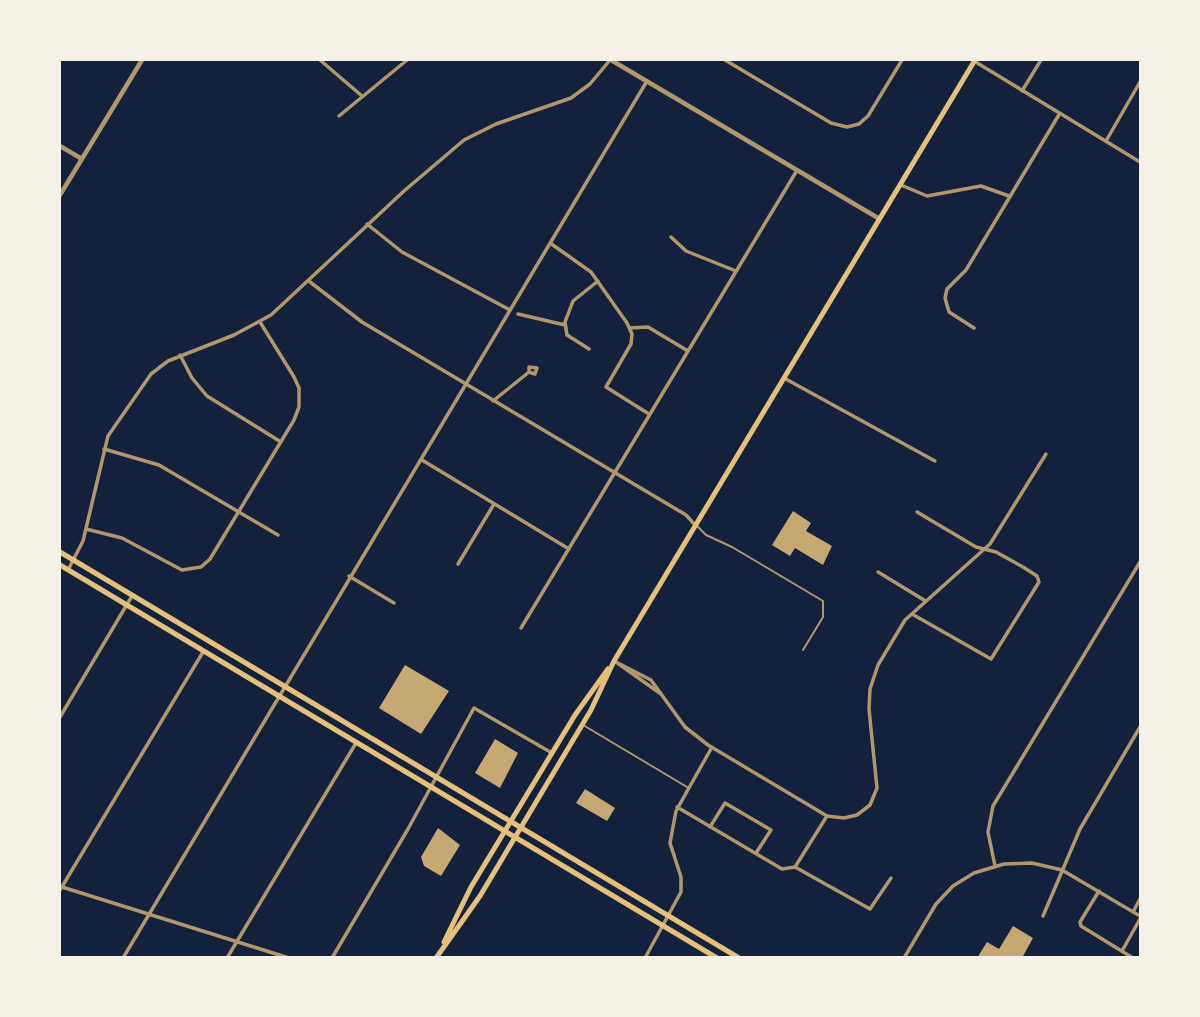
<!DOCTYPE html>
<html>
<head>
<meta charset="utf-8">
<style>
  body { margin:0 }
  #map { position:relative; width:1200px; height:1017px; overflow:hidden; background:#14213d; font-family:"Roboto Condensed",sans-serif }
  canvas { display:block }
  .frame { position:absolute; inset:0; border:61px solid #f6f1e7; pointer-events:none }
</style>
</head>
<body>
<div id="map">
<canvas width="1200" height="1017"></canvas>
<div class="frame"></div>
</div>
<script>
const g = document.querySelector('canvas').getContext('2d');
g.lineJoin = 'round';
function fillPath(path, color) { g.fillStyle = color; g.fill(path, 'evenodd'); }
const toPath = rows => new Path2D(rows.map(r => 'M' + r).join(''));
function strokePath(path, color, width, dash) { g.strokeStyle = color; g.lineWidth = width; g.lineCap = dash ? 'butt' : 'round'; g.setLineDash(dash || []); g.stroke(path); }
fillPath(toPath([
  [793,511,811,523,806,531,832,546,823,565,795,548,790,556,772,545],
  [405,665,449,691,421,734,379,708],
  [495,739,518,753,500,788,475,773],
  [585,789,615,808,607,821,576,803],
  [438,828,460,845,441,876,424,866,421,857],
  [1013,926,1033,938,1022,958,977,958,987,942,999,949]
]), '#c6a872');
strokePath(toPath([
  [696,525,706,535,732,547,823,601,823,617,803,650],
  [583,725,687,787]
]), '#b1986c', 2);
strokePath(toPath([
  [320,60,362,96],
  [725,60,831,123,847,127,859,124,868,116,902,60],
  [974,61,1140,162],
  [1022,91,1041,60],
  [339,116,407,60],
  [1106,141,1140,82],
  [901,185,927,196,981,186,1009,196],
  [367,224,402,252,510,310],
  [671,237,686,251,736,271],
  [550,243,591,272,627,323,632,334,631,344,606,387,649,414],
  [310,282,362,322,686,515,695,525],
  [518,314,565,325],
  [629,328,648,327,688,351],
  [974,328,949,312,945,298,947,289,966,270,1060,113],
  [589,349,567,335,565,322,573,301,598,281],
  [180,355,192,378,207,396,281,442],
  [784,378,935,461],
  [493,401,529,372,529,367,537,368,535,374,529,372],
  [104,449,159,465,278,535],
  [422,460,569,549],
  [86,529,122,538,182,570,201,567,210,559,294,420,299,407,299,388,294,377,260,322],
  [458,564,494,504],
  [68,570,83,541,108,436,151,374,168,361,234,335,271,315,404,191,464,140,496,124,571,98,590,84,610,60],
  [878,572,924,600],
  [349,576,394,603],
  [912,614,991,659,1039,582,1037,576,1023,567,996,552,976,547,917,512],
  [521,628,796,172],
  [614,661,651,680,685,727,708,745,827,816,844,818,857,815,870,805,877,788,869,709,870,689,878,665,905,620,990,544,1046,454],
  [616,662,661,694],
  [60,717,132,596],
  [677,807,782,869,795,867],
  [827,816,795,867,870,909,891,878],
  [710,827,725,803,771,830,756,853],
  [995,866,988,832,993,806,1140,562],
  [62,887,289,958],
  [60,890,203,652],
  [1099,891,1080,922,1081,926,1133,958],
  [1133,912,1140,899],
  [1043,916,1080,829,1140,727],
  [1122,951,1140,919],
  [123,958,647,81],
  [227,958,356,743],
  [332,958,408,829,474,708,552,753],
  [645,958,681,892,681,877,670,843,676,811,712,747],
  [904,958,936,904,953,886,974,873,1004,864,1032,863,1062,870,1140,916]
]), '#b1986c', 3.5);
strokePath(toPath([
  [611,60,878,218],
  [60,146,82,159],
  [60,195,142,60]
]), '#b1986c', 4.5);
strokePath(toPath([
  [444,942,471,887,575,715,608,669],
  [436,958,480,896,591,710,614,661,975,60]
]), '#e5c07b', 5);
strokePath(toPath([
  [60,552,739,958],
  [60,565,717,958]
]), '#e5c07b', 5);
</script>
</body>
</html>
